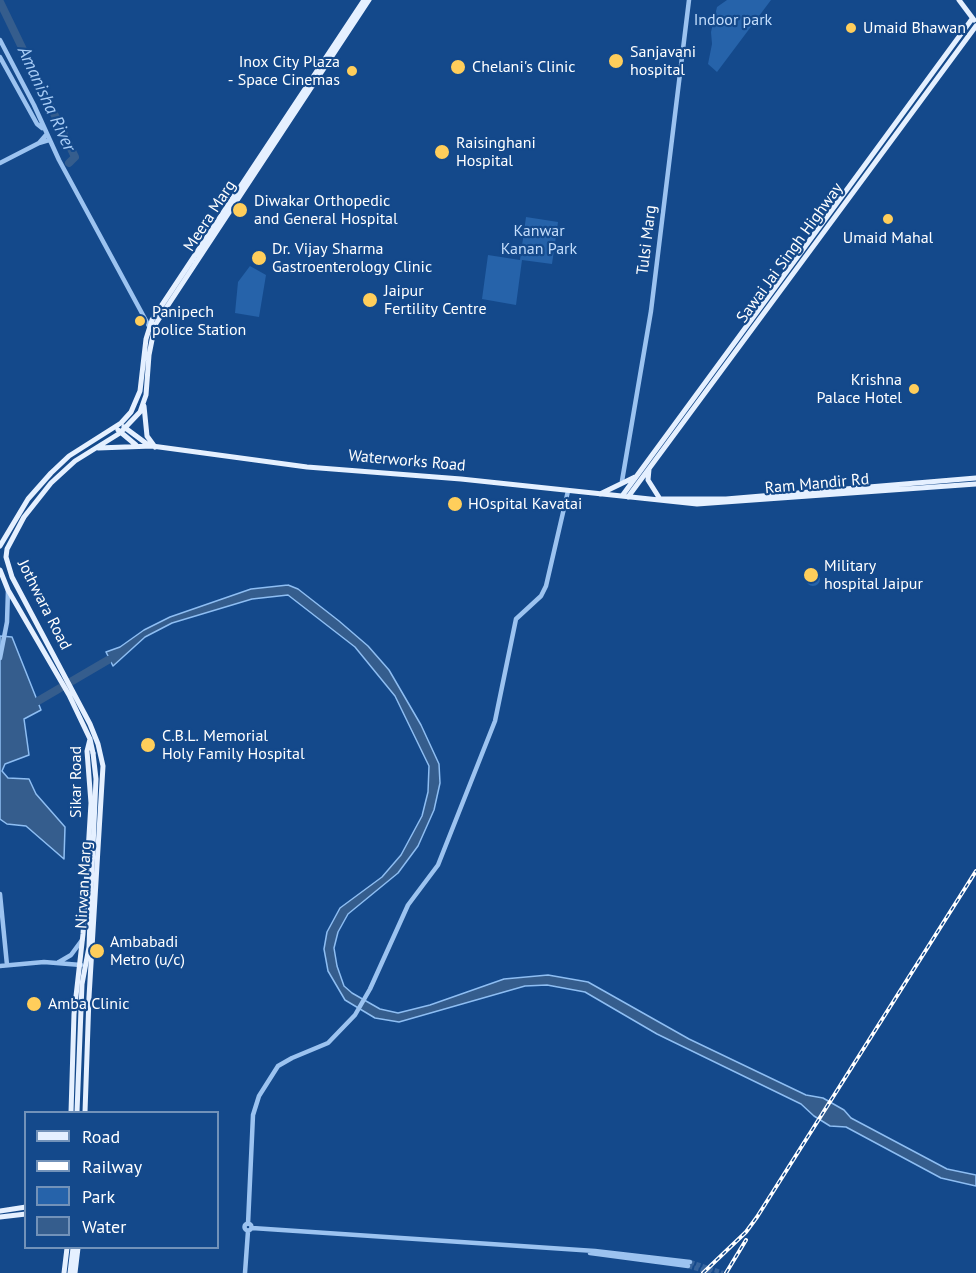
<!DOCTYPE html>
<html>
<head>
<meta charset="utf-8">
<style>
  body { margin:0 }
  #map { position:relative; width:976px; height:1273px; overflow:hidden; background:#14498b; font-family:"PT Sans",sans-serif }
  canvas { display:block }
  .legend { position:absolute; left:24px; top:1111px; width:195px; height:138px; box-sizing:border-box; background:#14498b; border:2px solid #7292b9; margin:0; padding:8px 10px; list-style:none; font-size:18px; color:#fff }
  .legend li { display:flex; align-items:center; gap:12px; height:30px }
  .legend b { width:30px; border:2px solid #7292b9 }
</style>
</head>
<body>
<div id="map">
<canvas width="976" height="1273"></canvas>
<ul class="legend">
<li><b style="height:8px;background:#e5f0ff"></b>Road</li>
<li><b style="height:8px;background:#fff"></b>Railway</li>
<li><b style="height:16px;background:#2663aa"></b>Park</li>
<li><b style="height:16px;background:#355d8d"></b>Water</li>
</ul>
</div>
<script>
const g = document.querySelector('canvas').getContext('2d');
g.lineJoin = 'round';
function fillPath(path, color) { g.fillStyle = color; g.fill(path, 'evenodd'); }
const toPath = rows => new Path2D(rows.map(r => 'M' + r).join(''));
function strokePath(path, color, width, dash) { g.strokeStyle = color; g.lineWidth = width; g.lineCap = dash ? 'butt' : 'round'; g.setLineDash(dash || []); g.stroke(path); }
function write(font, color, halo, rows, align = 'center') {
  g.font = font + ' "PT Sans",sans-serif'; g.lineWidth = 4.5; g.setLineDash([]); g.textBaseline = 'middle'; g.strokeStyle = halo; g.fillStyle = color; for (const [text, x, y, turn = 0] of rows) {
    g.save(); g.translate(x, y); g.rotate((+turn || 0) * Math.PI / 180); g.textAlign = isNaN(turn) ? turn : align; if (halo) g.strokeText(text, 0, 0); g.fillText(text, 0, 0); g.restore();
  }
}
fillPath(toPath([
  [727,0,771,0,717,72,708,64,712,44,711,32,717,7],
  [526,217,558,222,552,264,522,260,516,305,482,299,488,255,520,260],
  [250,266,266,275,259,317,235,313,238,282],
  '806 579a7 7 0 1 1 14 0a7 7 0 1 1-14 0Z'
]), '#2663aa');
const water = toPath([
  [288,585,298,589,339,621,368,646,389,670,421,725,439,764,440,783,434,810,418,846,398,873,348,914,338,932,334,948,337,966,344,986,352,993,380,1009,398,1013,430,1005,504,979,548,975,588,982,689,1039,806,1095,823,1098,844,1110,851,1118,947,1169,976,1175,976,1186,941,1178,846,1127,830,1126,814,1116,801,1104,657,1034,585,992,547,985,525,986,399,1022,375,1018,345,1000,328,971,324,949,327,932,340,908,382,877,401,855,422,816,428,792,429,766,395,696,355,647,288,595,252,599,172,623,145,637,113,666,106,652,120,647,144,630,170,617,251,589,288,585],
  [0,636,12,637,41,710,24,719,29,755,5,764,2,771,8,778,29,779,36,794,65,827,64,859,26,826,7,824,0,819,0,636]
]);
fillPath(water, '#355d8d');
strokePath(water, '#8ebef3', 1.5);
strokePath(toPath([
  [0,2,75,157,69,163],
  [38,701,108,660]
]), '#355d8d', 8);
strokePath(toPath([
  [690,1262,723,1273],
  [688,1266,713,1273]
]), '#37649c', 4.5, [4.5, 2]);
strokePath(toPath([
  [0,40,34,105,59,160,150,328],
  [0,57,37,124,42,128],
  [46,135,39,143,49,140],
  [0,163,39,143],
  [622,481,651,311,689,0],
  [0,658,7,622,8,590],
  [0,894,7,965],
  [59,962,71,955,82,940],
  [0,966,44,962,81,965],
  '244.5 1227a3.5 3.5 0 1 1 7 0a3.5 3.5 0 1 1-7 0Z',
  [248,1224,253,1115,259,1096,278,1066,292,1058,328,1043,355,1015,370,989,408,905,438,865,495,721,516,619,541,596,546,586,568,491],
  [252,1228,595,1251,690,1262],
  [590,1253,688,1266],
  [245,1273,248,1231]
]), '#9cc3f0', 4.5);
strokePath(toPath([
  [959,0,974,20],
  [144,406,147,436,155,447],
  [124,427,147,444],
  [118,430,136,445],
  [98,448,152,446,307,467,461,479,697,504,976,484],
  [649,469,648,480,660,499],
  [600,494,635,477],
  [622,496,972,19],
  [628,497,976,26],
  [662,499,726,499,976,478],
  [0,546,28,499,51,473,69,456,121,423,131,412,140,391,146,339,152,320,364,0],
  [0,570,8,590,69,695,90,739,93,753],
  [71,1112,74,1014,83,934,91,803,87,751,90,739],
  [85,1112,89,997,103,766,98,744,90,724,12,577,6,557,7,549,24,517,51,483,75,461,120,433,140,412,146,395,149,355,155,325,369,0],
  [0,1211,26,1207],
  [0,1217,26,1214],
  [64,1273,67,1248],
  [70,1273,73,1248],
  [75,1273,78,1248]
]), '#e5f0ff', 5);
const rail = toPath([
  [703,1273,746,1232,757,1217,976,871],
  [726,1273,746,1240]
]);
strokePath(rail, '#fff', 4);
strokePath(rail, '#14498b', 1.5, [4.5]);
strokePath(toPath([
  [77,1112,82,984,89,947,91,892,96,779,93,753]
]), '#e5f0ff', 5);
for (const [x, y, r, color] of [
  [851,28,6,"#ffce5b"],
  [616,61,8,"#ffce5b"],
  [458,67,8,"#ffce5b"],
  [352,71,6,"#ffce5b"],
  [442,152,8,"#ffce5b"],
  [240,210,8,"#ffce5b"],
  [888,219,6,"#ffce5b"],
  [259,258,8,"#ffce5b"],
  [370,300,8,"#ffce5b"],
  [140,321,6,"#ffce5b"],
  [914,389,6,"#ffce5b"],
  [455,504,8,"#ffce5b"],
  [811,575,8,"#ffce5b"],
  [148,745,8,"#ffce5b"],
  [97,951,8,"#ffce5b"],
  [34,1004,8,"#ffce5b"]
]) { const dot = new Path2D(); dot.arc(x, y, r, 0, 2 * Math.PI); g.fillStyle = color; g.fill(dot); strokePath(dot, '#14498b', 2); }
write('16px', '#c3ddfc', '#14498b', [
  ["Indoor park",733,20],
  ["Kanwar",539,231],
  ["Kanan Park",539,249]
]);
write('16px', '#fff', '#14498b', [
  ["Umaid Bhawan",863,28],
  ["Sanjavani",630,52],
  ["hospital",630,70],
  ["Inox City Plaza",340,62,"right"],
  ["- Space Cinemas",340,80,"right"],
  ["Chelani's Clinic",472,67],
  ["Raisinghani",456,143],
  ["Hospital",456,161],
  ["Diwakar Orthopedic",254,201],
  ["and General Hospital",254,219],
  ["Umaid Mahal",888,238,"center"],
  ["Dr. Vijay Sharma",272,249],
  ["Gastroenterology Clinic",272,267],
  ["Jaipur",384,291],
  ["Fertility Centre",384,309],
  ["Panipech",152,312],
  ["police Station",152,330],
  ["Krishna",902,380,"right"],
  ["Palace Hotel",902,398,"right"],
  ["HOspital Kavatai",468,504],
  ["Military",824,566],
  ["hospital Jaipur",824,584],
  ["C.B.L. Memorial",162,736],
  ["Holy Family Hospital",162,754],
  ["Ambabadi",110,942],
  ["Metro (u/c)",110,960],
  ["Amba Clinic",48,1004]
], 'left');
write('16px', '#fff', '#14498b', [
  ["Meera Marg",210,216,-57],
  ["Tulsi Marg",647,240,-83],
  ["Sawai Jai Singh Highway",790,253,-54],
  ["Waterworks Road",407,461,5],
  ["Ram Mandir Rd",817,484,-5],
  ["Jothwara Road",44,605,63],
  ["Sikar Road",76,782,-90],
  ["Nirwan Marg",84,885,-87]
]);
write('italic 18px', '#a8cdf7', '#14498b', [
  ["Amanisha River",46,99,65]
]);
</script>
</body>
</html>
